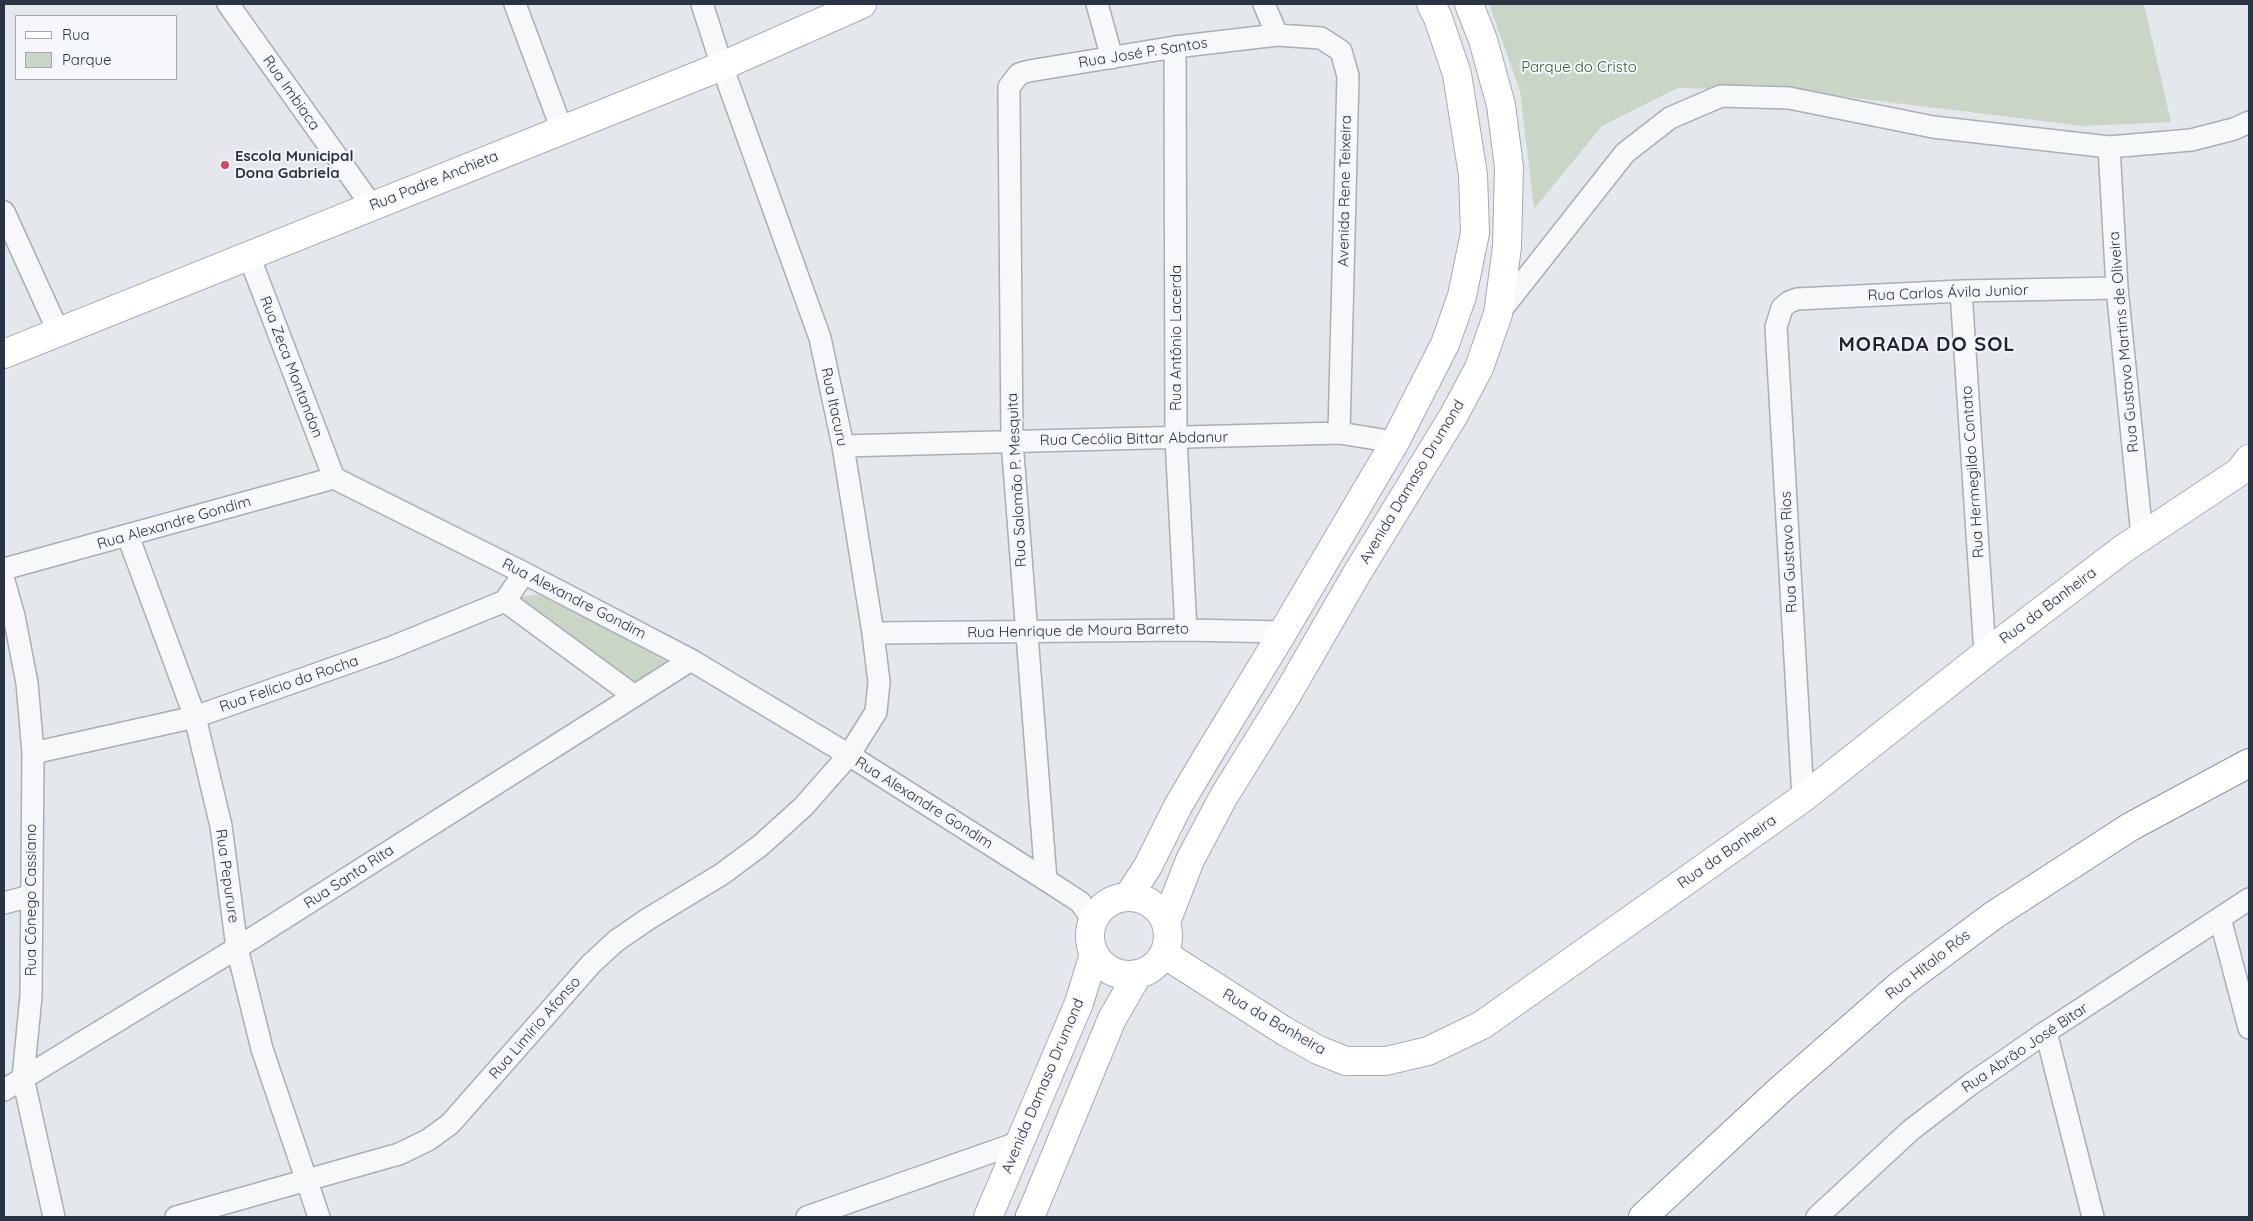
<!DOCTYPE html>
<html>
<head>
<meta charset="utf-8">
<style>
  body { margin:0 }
  #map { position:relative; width:2253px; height:1221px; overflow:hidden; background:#e4e7ec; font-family:Quicksand,sans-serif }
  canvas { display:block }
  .frame { position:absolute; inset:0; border:5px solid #2b3445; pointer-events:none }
  .legend { position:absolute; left:15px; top:15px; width:162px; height:65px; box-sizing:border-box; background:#f4f6f9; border:1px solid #a4a8b1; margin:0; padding:6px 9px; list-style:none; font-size:15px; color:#2b3445 }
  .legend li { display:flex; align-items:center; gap:10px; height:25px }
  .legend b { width:25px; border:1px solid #a4a8b1 }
</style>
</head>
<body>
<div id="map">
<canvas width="2253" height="1221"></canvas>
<div class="frame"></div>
<ul class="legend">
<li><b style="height:6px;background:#fff"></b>Rua</li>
<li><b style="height:14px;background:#c9d6c5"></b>Parque</li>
</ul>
</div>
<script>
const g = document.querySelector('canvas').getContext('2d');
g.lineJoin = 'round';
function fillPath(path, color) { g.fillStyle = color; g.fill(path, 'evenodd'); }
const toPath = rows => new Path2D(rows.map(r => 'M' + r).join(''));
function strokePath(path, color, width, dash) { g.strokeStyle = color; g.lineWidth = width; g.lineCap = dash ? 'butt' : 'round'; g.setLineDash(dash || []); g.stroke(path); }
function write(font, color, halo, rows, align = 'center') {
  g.font = font + ' Quicksand,sans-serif'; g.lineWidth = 4; g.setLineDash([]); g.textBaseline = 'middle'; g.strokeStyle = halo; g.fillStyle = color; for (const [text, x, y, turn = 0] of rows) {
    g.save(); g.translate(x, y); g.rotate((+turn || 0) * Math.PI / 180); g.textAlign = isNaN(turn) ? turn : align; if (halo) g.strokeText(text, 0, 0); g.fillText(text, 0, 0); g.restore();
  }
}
fillPath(toPath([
  [1489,4,2144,4,2171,122,2083,126,1798,91,1678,88,1602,126,1534,209,1520,91],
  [543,594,667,662,634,685,525,607,519,597]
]), '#c9d6c5');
const street = toPath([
  [228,4,372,206],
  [515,4,562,130],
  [1097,4,1112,58],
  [1264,4,1277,35],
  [1175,47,1176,439,1186,630],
  [2109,147,2117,288,2142,536],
  [4,212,59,333],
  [249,256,334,478],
  [1961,291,1985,654],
  [1498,314,1625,153,1670,118,1721,96,1789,98,1933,127,2109,147,2191,140,2234,129,2249,122],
  [843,446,1339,433,1395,442],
  [128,536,195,717,221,826,237,948,262,1049,319,1217],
  [4,569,334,478,524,573,691,660,849,755,1046,880,1080,902,1093,920],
  [4,581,14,616,27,683,33,753,31,996,23,1078,54,1217],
  [505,601,633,695],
  [873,633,1186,630,1283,632],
  [33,753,195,717,390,648,505,601,524,573],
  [1803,798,1776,327,1782,308,1789,302,1797,299,1961,291,2117,288],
  [1046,880,1012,441,1009,96,1009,87,1019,74,1029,71,1175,47,1277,35,1321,38,1341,51,1348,76,1339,433],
  [4,903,30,896],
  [2220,918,2249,1028],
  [2046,1032,2093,1217],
  [4,1090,237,948,691,660],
  [176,1217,399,1154,428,1140,450,1124,591,964,616,941,648,919,722,874,761,845,803,807,849,755,876,712,879,682,873,633,843,446,820,338,722,66,702,4],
  [807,1217,1020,1142],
  [1817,1217,1911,1130,1971,1084,2046,1032,2249,899]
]);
const secondary = toPath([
  [4,354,722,66,862,4],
  [1164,954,1286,1032,1318,1050,1346,1061,1386,1061,1428,1051,1482,1025,1803,798,1985,654,2123,549,2239,472,2249,459]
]);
const primary = toPath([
  '1090 936a39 39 0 1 1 78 0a39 39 0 1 1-78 0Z',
  [1128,897,1148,866,1178,806,1204,762,1283,632,1395,442,1445,344,1462,296,1475,233,1473,175,1457,74,1438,18,1431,4],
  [1166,922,1190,860,1224,796,1288,693,1356,575,1454,415,1479,368,1498,314,1507,247,1509,167,1501,105,1483,40,1469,4],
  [988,1217,1079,1003,1094,954],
  [1030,1217,1112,1019,1138,974]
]);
const highway = toPath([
  [1030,1217,1030,1216],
  [1643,1217,1781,1089,1900,985,1994,915,2130,827,2249,763]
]);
strokePath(street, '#a9aeb7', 24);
strokePath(secondary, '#a9aeb7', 30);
strokePath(primary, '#a3abb8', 30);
strokePath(highway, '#8b94a3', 30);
strokePath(street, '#f7f8fa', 21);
strokePath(secondary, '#fff', 28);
strokePath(primary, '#fff', 28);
strokePath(highway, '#fff', 28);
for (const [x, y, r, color] of [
  [225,165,5,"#d1495b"]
]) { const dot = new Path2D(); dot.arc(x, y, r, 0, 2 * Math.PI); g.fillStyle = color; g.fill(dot); strokePath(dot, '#f4f6f9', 2); }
write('15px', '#2b3445', '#f4f6f9', [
  ["Rua José P. Santos",1143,53,-9],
  ["Rua Imbiaca",291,93,55],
  ["Rua Padre Anchieta",434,181,-22],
  ["Avenida Rene Teixeira",1345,191,-89],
  ["Rua Carlos Ávila Junior",1948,293,-2],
  ["Rua Antônio Lacerda",1176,338,-90],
  ["Rua Gustavo Martins de Oliveira",2124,342,-95],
  ["Rua Zeca Montandon",291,367,69],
  ["Rua Itacuru",834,407,78],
  ["Rua Cecólia Bittar Abdanur",1134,439,-1],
  ["Rua Hermegildo Contato",1973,472,-94],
  ["Rua Salomão P. Mesquita",1017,480,-93],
  ["Avenida Damaso Drumond",1412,482,-59],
  ["Rua Alexandre Gondim",174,523,-16],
  ["Rua Gustavo Rios",1789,552,-93],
  ["Rua Alexandre Gondim",574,599,27],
  ["Rua da Banheira",2048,606,-37],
  ["Rua Henrique de Moura Barreto",1078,631,-1],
  ["Rua Felício da Rocha",289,684,-19],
  ["Rua Alexandre Gondim",924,803,32],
  ["Rua da Banheira",1727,852,-35],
  ["Rua Pepurure",227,876,82],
  ["Rua Santa Rita",349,877,-33],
  ["Rua Cônego Cassiano",31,900,-90],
  ["Rua Hítalo Rós",1928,965,-38],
  ["Rua da Banheira",1274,1022,30],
  ["Rua Limírio Afonso",535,1028,-49],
  ["Rua Abrão José Bitar",2025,1048,-34],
  ["Avenida Damaso Drumond",1043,1086,-67]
]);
write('15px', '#3f6138', '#f4f6f9', [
  ["Parque do Cristo",1579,67]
]);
write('bold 15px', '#2b3445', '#f4f6f9', [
  ["Escola Municipal",235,156],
  ["Dona Gabriela",235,173]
], 'left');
g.letterSpacing = '1px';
write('bold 20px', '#1d2536', '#f4f6f9', [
  ["MORADA DO SOL",1927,345]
]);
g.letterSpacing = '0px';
</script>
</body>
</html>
